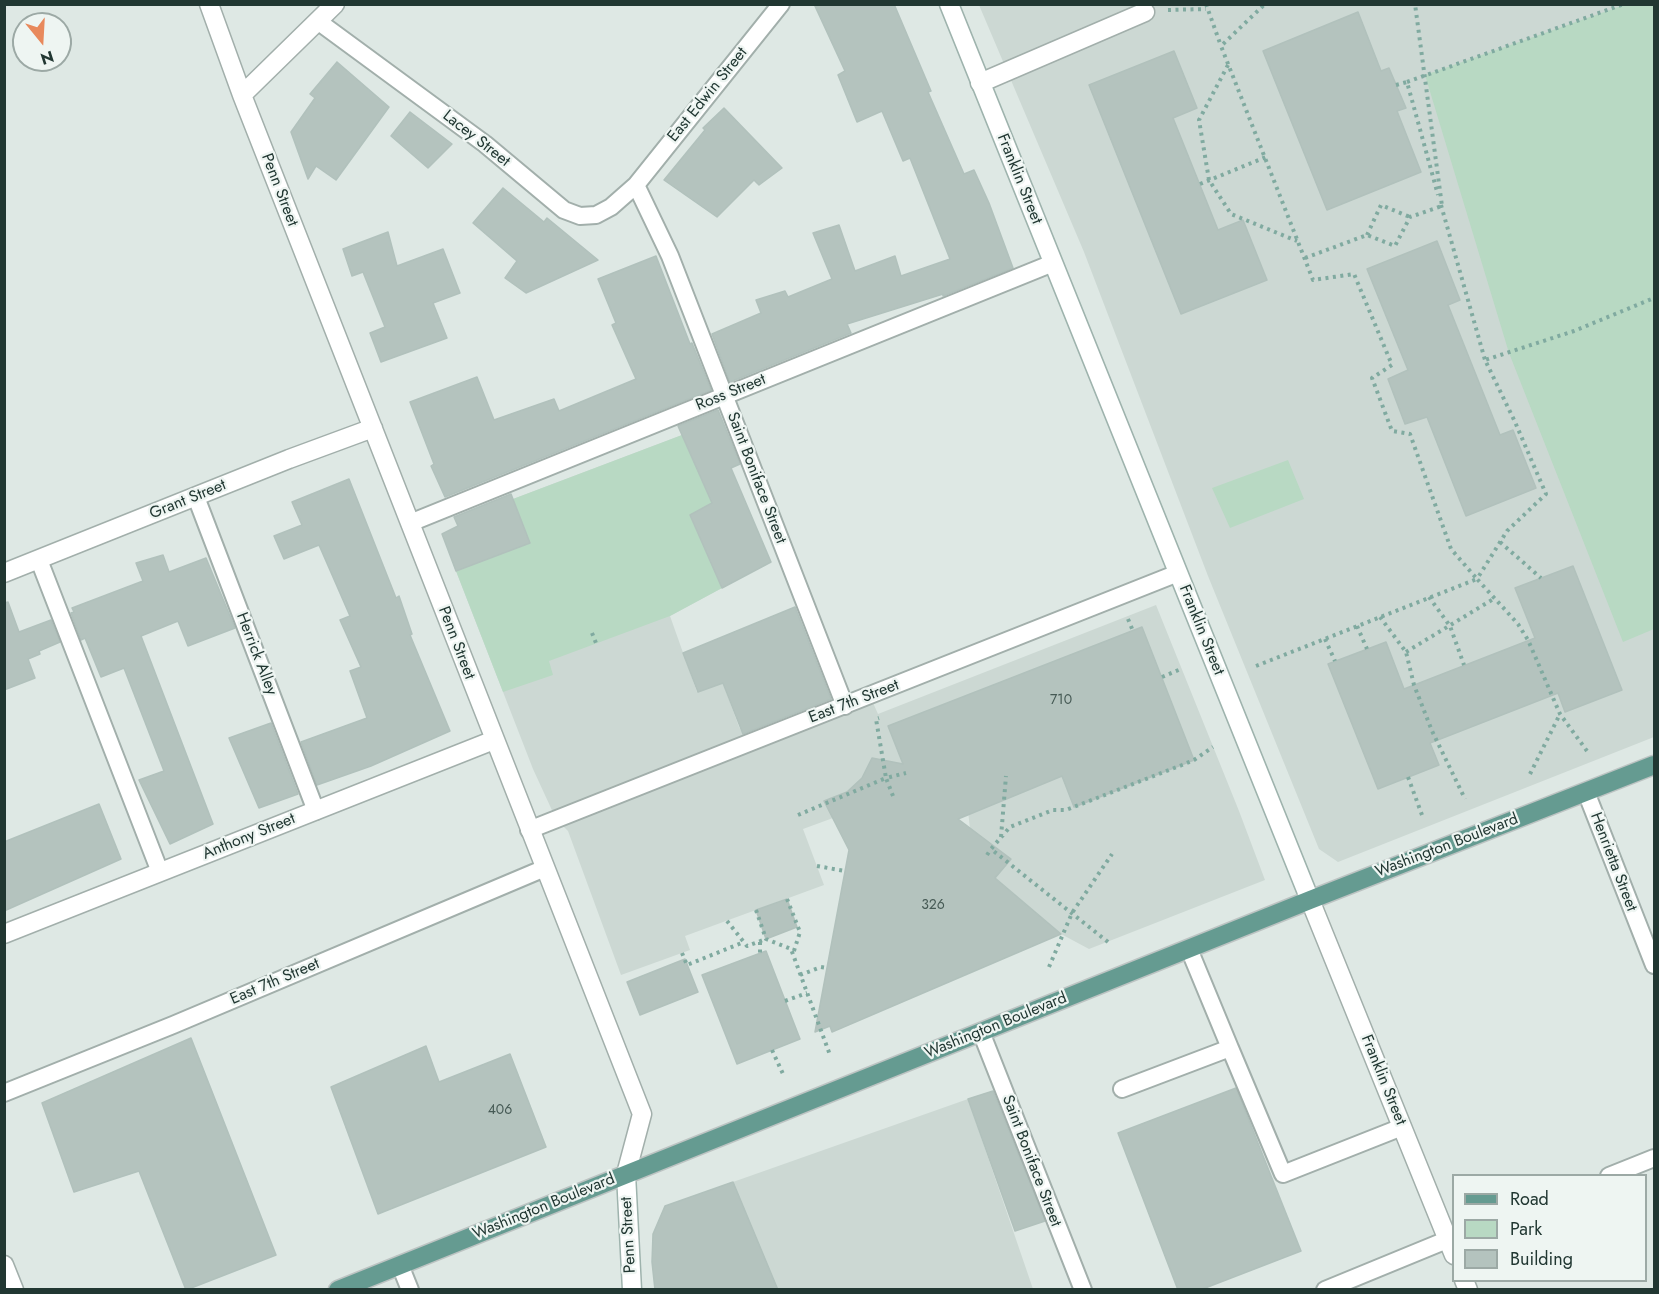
<!DOCTYPE html>
<html>
<head>
<meta charset="utf-8">
<style>
  body { margin:0 }
  #map { position:relative; width:1659px; height:1294px; overflow:hidden; background:#dee8e4; font-family:Jost,sans-serif }
  canvas { display:block }
  .frame { position:absolute; inset:0; border:6px solid #213732; pointer-events:none }
  .legend { position:absolute; left:1452px; top:1174px; width:195px; height:108px; box-sizing:border-box; background:#eef5f2; border:2px solid #9ca9a5; margin:0; padding:8px 10px; list-style:none; font-size:18px; color:#213732 }
  .legend li { display:flex; align-items:center; gap:12px; height:30px }
  .legend b { width:30px; border:2px solid #9ca9a5 }
  .north { position:absolute; left:12px; top:12px; width:60px; height:60px; box-sizing:border-box; background:#eef5f2; border:2px solid #9ca9a5; border-radius:50%; rotate:162deg; font-size:16px; font-weight:700; line-height:24px; text-align:center; color:#213732 }
  .north::after { content:''; display:block; margin:auto; width:21px; height:27px; background:#e8895c; clip-path:polygon(50% 0,100% 100%,50% 72%,0 100%) }
</style>
</head>
<body>
<div id="map">
<canvas width="1659" height="1294"></canvas>
<div class="frame"></div>
<ul class="legend">
<li><b style="height:8px;background:#659b91"></b>Road</li>
<li><b style="height:16px;background:#b8d9c3"></b>Park</li>
<li><b style="height:16px;background:#b4c3be"></b>Building</li>
</ul>
<div class="north">N</div>
</div>
<script>
const g = document.querySelector('canvas').getContext('2d');
g.lineJoin = 'round';
function fillPath(path, color) { g.fillStyle = color; g.fill(path, 'evenodd'); }
const toPath = rows => new Path2D(rows.map(r => 'M' + r).join(''));
function strokePath(path, color, width, dash) { g.strokeStyle = color; g.lineWidth = width; g.lineCap = dash ? 'butt' : 'round'; g.setLineDash(dash || []); g.stroke(path); }
function write(font, color, halo, rows, align = 'center') {
  g.font = font + ' Jost,sans-serif'; g.lineWidth = 4.5; g.setLineDash([]); g.textBaseline = 'middle'; g.strokeStyle = halo; g.fillStyle = color; for (const [text, x, y, turn = 0] of rows) {
    g.save(); g.translate(x, y); g.rotate((+turn || 0) * Math.PI / 180); g.textAlign = isNaN(turn) ? turn : align; if (halo) g.strokeText(text, 0, 0); g.fillText(text, 0, 0); g.restore();
  }
}
fillPath(toPath([
  [979,5,1654,5,1654,737,1338,862,1319,849,1208,576,1084,252],
  [682,435,712,503,690,515,722,588,670,616,697,692,723,683,739,727,749,743,870,696,878,714,1156,605,1239,811,1265,880,1089,949,1061,934,995,878,970,829,966,792,912,789,803,829,824,885,685,936,690,950,621,975,568,831,556,819,533,769,456,571,530,543,513,499],
  [968,1099,1033,1289,655,1289,652,1262,665,1206]
]), '#ccd8d3');
fillPath(toPath([
  [1624,5,1654,5,1654,629,1623,642,1509,353,1425,75],
  [682,435,712,503,690,515,722,588,670,616,549,661,553,675,503,692,456,571,530,543,513,499],
  [1288,460,1304,499,1230,528,1212,488]
]), '#b8d9c3');
const building = toPath([
  [814,4,894,4,931,91,928,92,964,174,974,170,989,203,1013,268,943,296,943,294,847,324,851,333,730,382,712,334,761,313,756,300,785,291,788,297,832,279,813,233,839,225,855,271,895,256,901,276,950,259,910,158,903,161,882,111,857,122,838,75,845,71,814,4],
  [1358,12,1381,71,1389,68,1406,108,1397,111,1421,172,1327,210,1263,51,1358,12],
  [1174,51,1197,108,1173,118,1218,230,1243,220,1267,280,1181,314,1089,85,1174,51],
  [337,62,389,107,336,180,316,166,308,179,291,132,315,98,310,94,337,62],
  [724,108,782,168,759,185,754,180,717,217,664,180,705,130,703,128,724,108],
  [410,112,452,144,428,168,391,136,410,112],
  [503,188,544,222,547,218,598,260,526,293,505,278,517,261,473,223,503,188],
  [388,232,397,266,443,249,460,293,433,303,447,338,381,362,370,333,385,327,363,272,352,276,343,249,388,232],
  [1437,241,1460,300,1448,305,1500,435,1513,430,1536,488,1466,516,1427,417,1405,424,1388,379,1408,370,1367,269,1437,241],
  [656,256,690,344,692,343,711,390,445,497,431,466,434,464,410,402,477,377,494,420,554,399,559,411,636,379,612,325,616,323,598,279,656,256],
  [718,410,740,464,731,468,771,562,722,588,690,515,712,503,678,426,718,410],
  [349,479,396,598,399,596,412,634,410,635,450,731,371,766,317,785,301,742,367,718,350,671,361,667,340,620,350,616,319,545,284,559,274,536,302,525,292,502,349,479],
  [511,494,530,543,456,571,442,534,458,526,454,517,511,494],
  [163,555,169,572,206,558,235,628,188,646,178,621,141,636,213,824,170,844,139,780,164,771,124,668,101,677,85,638,81,640,71,613,74,612,72,608,143,581,136,563,163,555],
  [1573,566,1622,690,1565,712,1558,693,1430,743,1439,765,1378,789,1328,664,1386,642,1404,689,1535,638,1515,588,1573,566],
  [8,602,19,632,51,620,60,642,39,651,40,654,28,659,35,678,4,690,4,603,8,602],
  [795,607,831,699,743,734,723,683,698,692,683,653,795,607],
  [1142,627,1194,760,1074,807,1062,776,958,819,1011,859,995,878,1061,934,832,1032,830,1026,815,1032,849,850,824,801,847,792,862,778,872,758,903,764,888,726,1142,627],
  [271,723,298,794,259,808,229,738,271,723],
  [99,804,121,859,4,911,4,842,99,804],
  [787,899,797,927,766,939,756,910,787,899],
  [766,951,800,1039,737,1064,702,975,766,951],
  [685,959,698,992,640,1015,627,982,685,959],
  [191,1038,276,1255,186,1290,139,1171,74,1192,42,1103,191,1038],
  [426,1046,439,1082,510,1054,546,1147,378,1214,331,1087,426,1046],
  [1236,1088,1301,1251,1200,1290,1178,1290,1118,1133,1236,1088],
  [993,1091,1045,1221,1015,1231,968,1099,993,1091],
  [733,1182,778,1290,655,1290,652,1262,653,1234,665,1206,733,1182]
]);
fillPath(building, '#b4c3be');
strokePath(building, '#b1c1bc', 1.5);
const lane = toPath([
  [319,22,485,144,564,210,580,216,596,215,611,207,636,185,781,4],
  [636,185,670,256,845,706],
  [196,497,316,811],
  [410,523,1053,263],
  [39,560,160,872],
  [1586,792,1654,965],
  [529,830,1178,573],
  [981,1032,1083,1290],
  [1230,1048,1283,1174,1402,1127],
  [1122,1089,1230,1048,1189,949],
  [4,1093,173,1025,545,868],
  [1609,1176,1654,1158],
  [400,1265,410,1290],
  [1325,1290,1454,1237]
]);
const street = toPath([
  [209,4,242,95,642,1114,626,1174],
  [980,83,1145,12],
  [242,95,335,4],
  [4,573,289,459,373,428],
  [1310,900,1454,1255],
  [4,934,494,740],
  [4,1265,14,1290],
  [1464,1280,1468,1290]
]);
const secondary = toPath([
  [949,4,1310,900],
  [626,1174,632,1290]
]);
const primary = toPath([
  [338,1290,1310,900,1654,765]
]);
strokePath(lane, '#a2afab', 20);
strokePath(street, '#a2afab', 21);
strokePath(secondary, '#9eb3ad', 21);
strokePath(primary, '#bcc3c2', 21);
strokePath(toPath([
  [1206,4,1221,46],
  [1168,10,1206,9],
  [1228,65,1199,120,1209,180,1231,214,1297,241],
  [1407,82,1624,4],
  [1396,85,1407,82,1438,195],
  [1200,184,1266,157],
  [1441,205,1485,360],
  [1367,235,1381,205,1410,217],
  [1305,258,1367,235,1395,246,1410,217,1442,206,1415,4],
  [1500,542,1541,578],
  [1429,597,1450,626,1464,665],
  [1380,617,1406,652,1414,685,1432,731,1465,799],
  [1128,619,1133,631],
  [1357,626,1367,649],
  [592,633,596,643],
  [1325,639,1335,661],
  [1406,652,1495,598],
  [1256,666,1477,579,1451,549,1410,434,1392,431,1372,378,1392,365,1354,274,1313,280,1221,46,1265,4],
  [1162,677,1181,669],
  [1587,751,1560,714,1528,640,1518,624,1477,579,1507,531,1546,494,1515,422,1485,360,1574,331,1654,298],
  [1530,774,1560,714],
  [1408,777,1422,815],
  [893,796,886,778,906,773],
  [798,815,886,778,876,719,879,718],
  [1001,837,1006,776],
  [987,855,991,849],
  [817,866,845,871],
  [787,899,800,932,793,954],
  [756,910,766,939,791,949,830,1055],
  [727,921,747,946,766,939],
  [760,942,760,953],
  [1108,942,991,849,1010,827,1053,810,1066,810,1182,765,1194,760,1213,747],
  [682,953,687,965,744,942],
  [1049,967,1072,913,1112,854],
  [800,975,821,967,827,968],
  [785,1001,807,993],
  [772,1050,783,1074]
]), '#80aaa0', 4, [3, 4.5]);
strokePath(lane, '#fff', 16);
strokePath(street, '#fff', 18);
strokePath(secondary, '#fff', 18);
strokePath(primary, '#659b91', 18);
write('14px', '#465a55', null, [
  ["710",1061,701],
  ["326",933,906],
  ["406",500,1111]
]);
write('16px', '#213732', '#eef5f2', [
  ["East Edwin Street",708,95,-51],
  ["Lacey Street",476,139,38],
  ["Franklin Street",1019,179,68],
  ["Penn Street",279,190,69],
  ["Ross Street",731,393,-22],
  ["Saint Boniface Street",756,478,69],
  ["Grant Street",188,500,-22],
  ["Franklin Street",1201,630,68],
  ["Penn Street",456,643,69],
  ["Herrick Alley",256,654,69],
  ["East 7th Street",854,702,-21],
  ["Anthony Street",249,837,-22],
  ["Washington Boulevard",1447,846,-21],
  ["Henrietta Street",1613,862,69],
  ["East 7th Street",275,982,-23],
  ["Washington Boulevard",996,1026,-22],
  ["Franklin Street",1383,1080,68],
  ["Saint Boniface Street",1031,1161,69],
  ["Washington Boulevard",544,1207,-22],
  ["Penn Street",629,1235,-93]
]);
</script>
</body>
</html>
